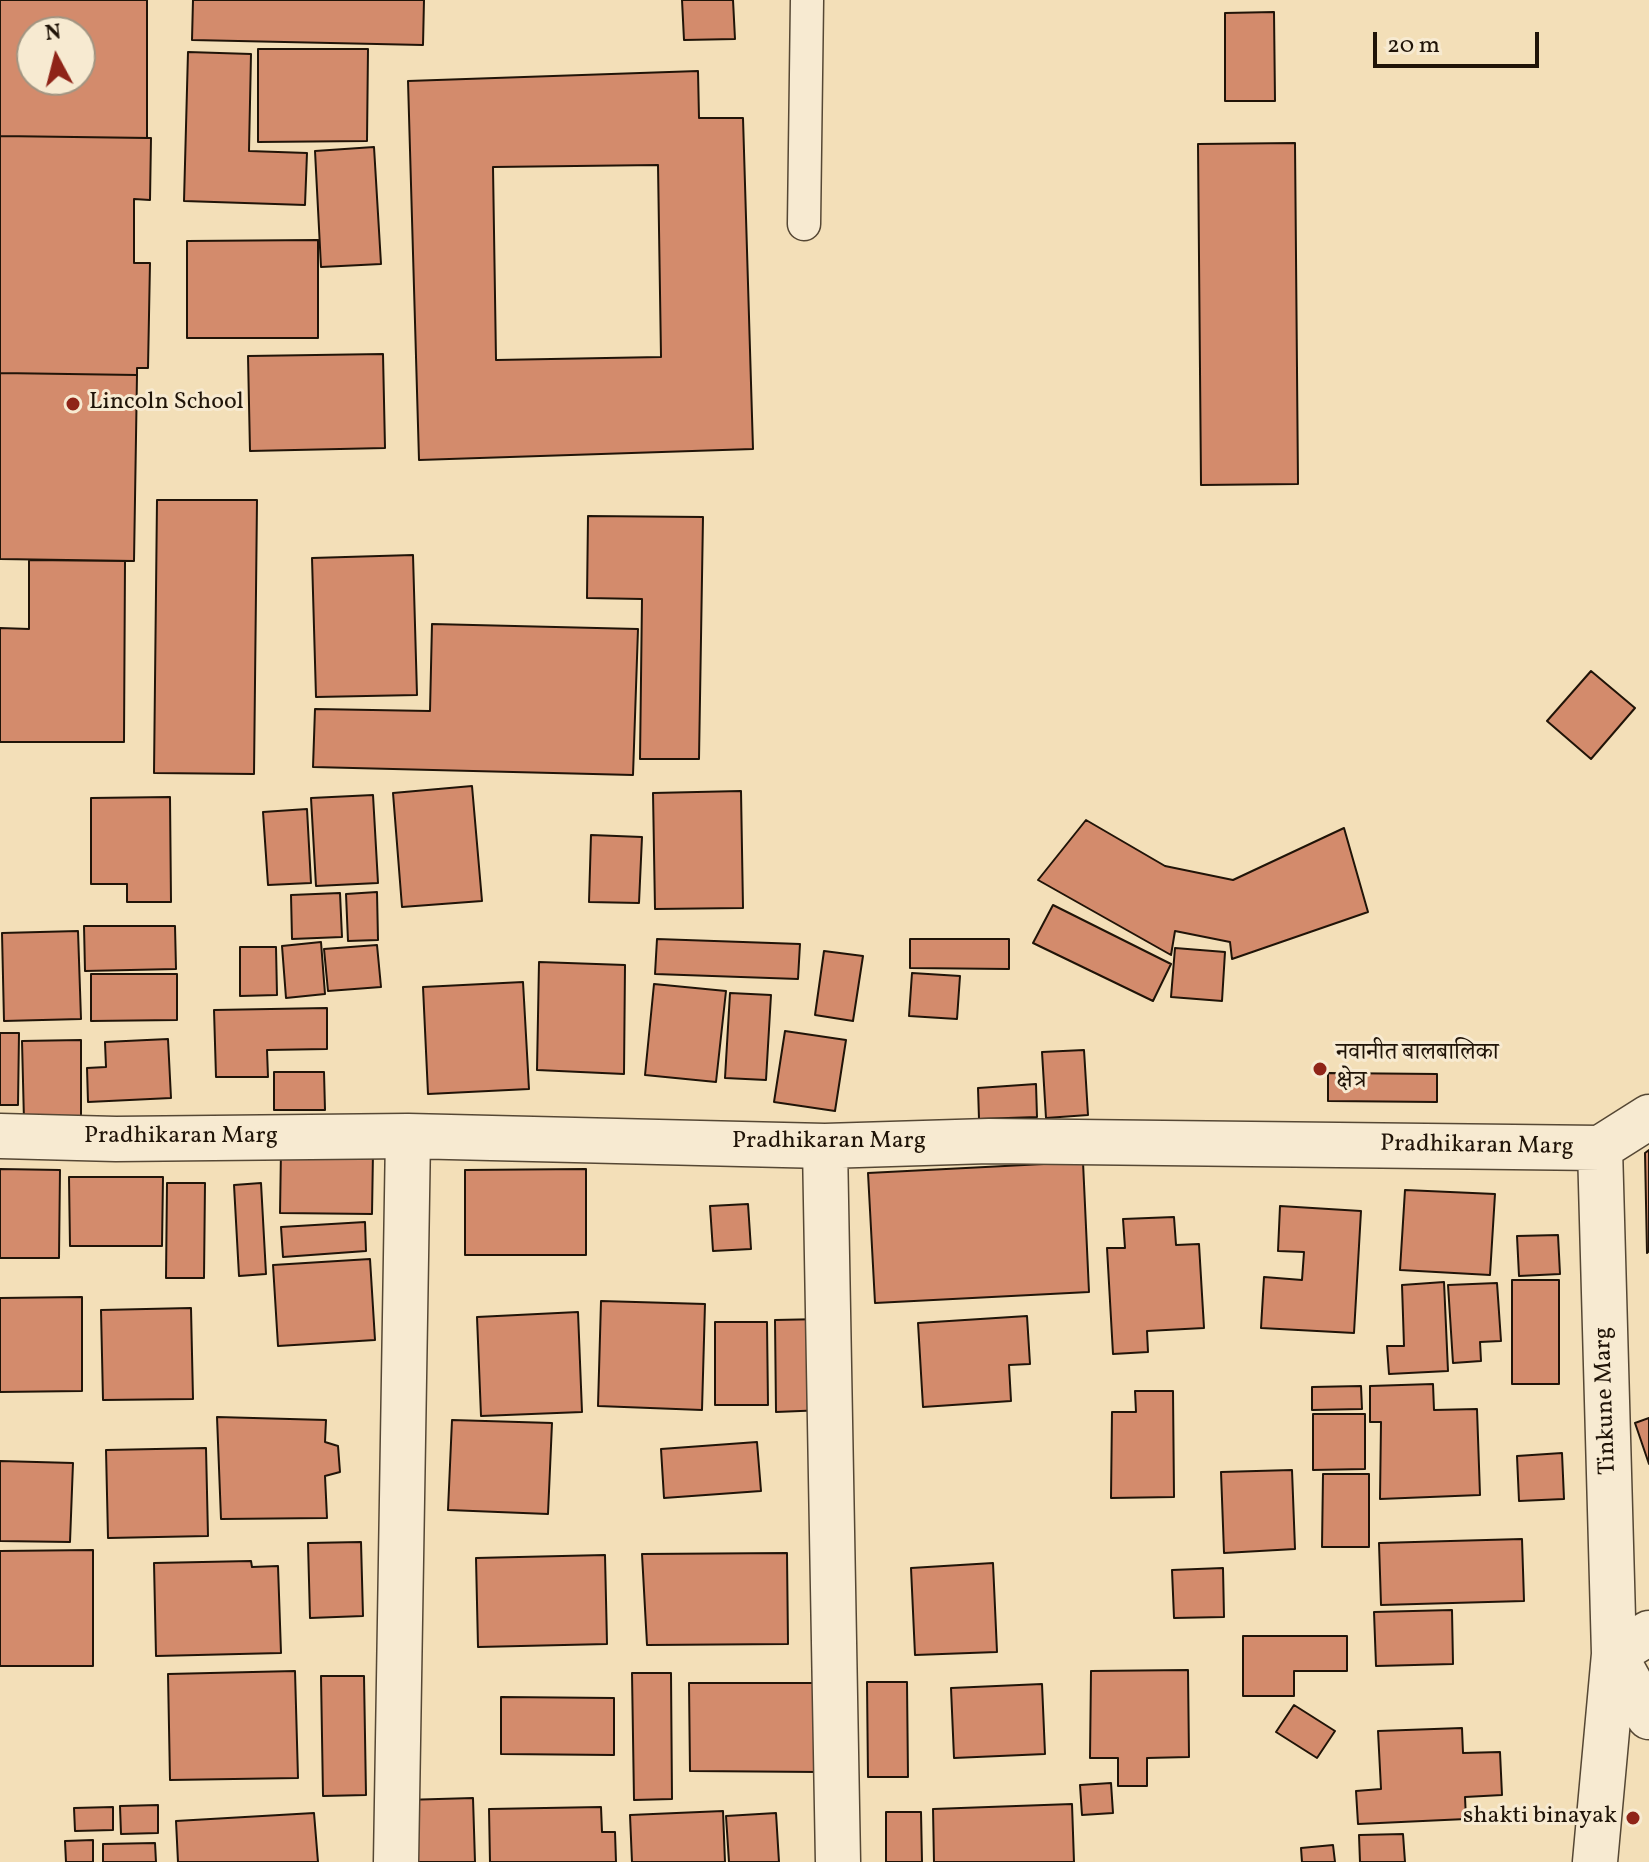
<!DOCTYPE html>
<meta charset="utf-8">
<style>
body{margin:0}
#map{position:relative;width:1649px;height:1862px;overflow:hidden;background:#f3dfb8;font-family:Vollkorn,serif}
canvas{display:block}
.north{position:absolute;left:16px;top:16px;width:80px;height:80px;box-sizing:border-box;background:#f7ead1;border:2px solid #a19481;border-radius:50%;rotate:353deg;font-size:22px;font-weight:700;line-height:32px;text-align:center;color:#201408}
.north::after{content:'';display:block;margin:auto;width:28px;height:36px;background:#8f2418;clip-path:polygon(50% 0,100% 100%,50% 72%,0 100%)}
.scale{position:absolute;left:1373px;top:32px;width:166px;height:36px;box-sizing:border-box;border:4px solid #201408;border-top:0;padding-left:10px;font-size:24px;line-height:28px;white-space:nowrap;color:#201408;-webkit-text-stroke:6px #f7ead1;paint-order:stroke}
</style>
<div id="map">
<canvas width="1649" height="1862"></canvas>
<div class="north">N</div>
<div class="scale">20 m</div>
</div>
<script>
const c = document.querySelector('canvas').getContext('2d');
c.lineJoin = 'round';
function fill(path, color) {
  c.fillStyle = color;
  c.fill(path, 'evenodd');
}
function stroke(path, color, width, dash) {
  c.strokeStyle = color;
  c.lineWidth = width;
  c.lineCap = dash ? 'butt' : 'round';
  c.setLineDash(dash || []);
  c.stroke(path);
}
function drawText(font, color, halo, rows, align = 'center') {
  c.font = font + ' Vollkorn,"Noto Serif Devanagari",serif';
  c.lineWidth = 6;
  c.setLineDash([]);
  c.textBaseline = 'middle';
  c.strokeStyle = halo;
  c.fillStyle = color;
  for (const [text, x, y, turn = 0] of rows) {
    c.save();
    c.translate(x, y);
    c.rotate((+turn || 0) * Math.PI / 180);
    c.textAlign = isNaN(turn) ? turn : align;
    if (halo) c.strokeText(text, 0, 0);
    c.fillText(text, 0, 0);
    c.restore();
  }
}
const building = new Path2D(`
 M0 0H147V138L0 136ZM32 32H80V80H32Z
 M193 0H424L423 45 192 40Z
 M682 0H733L735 39 684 40Z
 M1274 12 1275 101H1225V13Z
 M258 49H368L367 141 258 142Z
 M188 52 251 54 249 151 307 153 305 205 184 201Z
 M698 71 699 118H743L753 449 419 460 408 81ZM658 165 661 357 496 360 493 167Z
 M0 136 151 138 150 200 134 199V263H150L148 368H137V375L0 373Z
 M1295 143 1298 484 1201 485 1198 144Z
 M374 147 381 264 321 267 315 151Z
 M318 240V338H187V241Z
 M383 354 385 448 250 451 248 356Z
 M0 373 137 375 134 561 0 559Z
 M157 500H257L254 774 154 773Z
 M588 516 703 517 699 759H640L642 599 587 598Z
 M413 555 417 695 316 697 312 558Z
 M29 560 125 561 124 742H0V628L29 629Z
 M432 624 638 629 633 775 313 767 315 709 430 711Z
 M1591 671 1635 708 1591 759 1547 721Z
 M472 786 482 901 402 907 393 793Z
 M741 791 743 908 655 909 653 793Z
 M373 795 378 883 316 886 311 798Z
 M170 797 171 902H127V884H91V798Z
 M307 809 311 883 268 885 263 812Z
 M1086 820 1165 866 1233 880 1344 828 1368 912 1232 959 1230 942 1175 931 1171 955 1038 880Z
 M591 835 642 837 639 903 589 902Z
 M377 892 378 940 348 941 346 894Z
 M340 893 342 937 292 939 291 895Z
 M1053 905 1171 964 1153 1001 1033 943Z
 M84 926H175L176 969 85 971Z
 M78 931 81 1019 4 1021 2 933Z
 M657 939 800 944 798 979 655 974Z
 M910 939H1009V969L910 968Z
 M321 942 325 994 286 998 282 946Z
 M377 945 381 987 328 991 324 949Z
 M240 947H276L277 995 240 996Z
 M1175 948 1225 952 1222 1001 1171 997Z
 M824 951 863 956 853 1021 815 1015Z
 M539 962 625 965 624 1074 537 1070Z
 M912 973 960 976 957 1019 909 1016Z
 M91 974H177V1020L91 1021Z
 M523 982 529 1089 428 1094 423 987Z
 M654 984 726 991 716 1082 645 1075Z
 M730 993 771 995 766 1080 725 1078Z
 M327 1008V1049L267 1050 268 1077H216L214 1010Z
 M785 1031 846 1040 835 1111 774 1102Z
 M0 1033H19L18 1105H0Z
 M168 1039 171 1098 88 1102 87 1068 106 1067 105 1042Z
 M81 1040V1120L24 1121 22 1041Z
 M1084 1050 1088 1115 1046 1118 1042 1052Z
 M274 1072H324L325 1110H274Z
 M1328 1073 1437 1074V1102L1328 1101Z
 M1036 1084 1037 1117 979 1119 978 1088Z
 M281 1150 373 1152 372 1214 280 1213Z
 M1649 1150V1251L1647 1253 1645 1153Z
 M1083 1162 1089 1292 875 1303 868 1173Z
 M0 1169 60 1170 59 1258H0Z
 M586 1169V1255H465V1170Z
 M69 1177H163L162 1246H70Z
 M167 1183H205L204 1278H166Z
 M261 1183 266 1274 239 1276 234 1185Z
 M1405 1190 1495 1194 1490 1275 1400 1270Z
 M748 1204 751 1249 713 1251 710 1206Z
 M1280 1206 1361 1211 1354 1333 1261 1328 1264 1277 1302 1280 1304 1252 1278 1251Z
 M1174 1217 1176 1245 1199 1244 1204 1328 1147 1331 1148 1352 1113 1354 1107 1248H1125L1123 1219Z
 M365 1222 366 1251 283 1257 281 1227Z
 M1558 1235 1560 1274 1519 1276 1517 1236Z
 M370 1259 375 1340 278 1346 273 1265Z
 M1512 1280H1559V1384H1512Z
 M1444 1282 1448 1371 1389 1374 1387 1346H1404L1402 1285Z
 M1497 1283 1501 1341 1480 1342 1481 1361 1453 1363 1448 1285Z
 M82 1297V1391L0 1392V1298Z
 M601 1301 705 1304 702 1410 598 1406Z
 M191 1308 193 1399 103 1400 101 1310Z
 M578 1312 582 1412 481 1416 477 1317Z
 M1027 1316 1030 1364 1009 1365 1011 1401 923 1407 918 1323Z
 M823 1319 825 1410 776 1412 775 1320Z
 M715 1322H767L768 1405H715Z
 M1433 1384 1434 1410 1477 1409 1480 1495 1380 1499 1381 1422H1370V1386Z
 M1361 1386 1362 1409 1312 1410V1387Z
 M1135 1391H1173L1174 1497 1111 1498 1112 1412H1136Z
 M1313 1414H1365V1469L1313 1470Z
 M217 1417 326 1420 325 1442 338 1446 340 1472 325 1476 327 1518 221 1519Z
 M1649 1418V1464L1635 1423Z
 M452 1420 552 1423 548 1514 448 1510Z
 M757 1442 761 1491 664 1498 661 1449Z
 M206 1448 208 1536 108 1538 106 1450Z
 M1562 1453 1564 1499 1519 1501 1517 1456Z
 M0 1461 73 1463 70 1542 0 1541Z
 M1292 1470 1295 1549 1224 1553 1221 1472Z
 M1323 1474H1369V1547H1322Z
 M1522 1539 1524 1601 1381 1605 1379 1543Z
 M361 1542 363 1616 310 1618 308 1543Z
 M93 1550V1666H0V1551Z
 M787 1553 788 1644 647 1645 642 1554Z
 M605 1555 607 1644 478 1647 476 1558Z
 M251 1561 252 1567 278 1566 281 1653 156 1656 154 1563Z
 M993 1563 997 1652 915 1655 911 1568Z
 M1223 1568 1224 1617 1174 1618 1172 1570Z
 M1452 1610 1453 1664 1376 1666 1374 1612Z
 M1243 1636H1347V1671H1294V1696H1243Z
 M1188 1670 1189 1757 1147 1758V1786H1118V1758H1090L1091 1671Z
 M295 1671 298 1778 170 1780 168 1674Z
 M632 1673H671L672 1799 634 1800Z
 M321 1676H364L366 1795 323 1796Z
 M867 1682H907L908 1777H868Z
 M689 1683H819V1772L690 1771Z
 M1042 1684 1045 1754 954 1758 951 1688Z
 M501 1697 614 1698V1755L501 1754Z
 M1294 1705 1335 1731 1317 1758 1276 1732Z
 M1462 1728 1463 1753 1500 1752 1502 1795 1465 1797 1466 1819 1358 1824 1356 1791 1381 1789 1378 1731Z
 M1111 1783 1113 1813 1082 1815 1080 1785Z
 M473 1798 475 1862H405L404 1800Z
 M1072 1804 1074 1862H934L933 1809Z
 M158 1805V1833L121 1834 120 1806Z
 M113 1807V1830L75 1831 74 1808Z
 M601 1807 602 1832H615L616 1862H490L489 1809Z
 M723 1811 725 1862H632L630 1815Z
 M886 1812H921L922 1862H886Z
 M314 1813 318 1862H178L176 1821Z
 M776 1813 779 1862H729L726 1816Z
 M1403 1834 1405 1862H1360L1359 1835Z
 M93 1840V1862H66L65 1841Z
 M155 1843 156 1862H103V1844Z
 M1333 1845 1335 1862H1302L1301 1848Z`);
const lane = new Path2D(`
 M804 224 807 0`);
const street = new Path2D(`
 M0 1136 116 1139 408 1136 825 1146 989 1141 1600 1148 1649 1117
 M825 1146 838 1862
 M1649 1633 1614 1654 1649 1717
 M396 1862 408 1136
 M1595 1862 1614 1654 1600 1148`);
const markers = [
 [73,404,8,"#8f2418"],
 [1320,1069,8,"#8f2418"],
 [1633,1818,8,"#8f2418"]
];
const poiNames = [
 ["Lincoln School",89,404],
 ["नवानीत बालबालिका",1336,1055],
 ["क्षेत्र",1336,1083],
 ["shakti binayak",1617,1818,"right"]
];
const streetNames = [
 ["Pradhikaran Marg",181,1138],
 ["Pradhikaran Marg",829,1143],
 ["Pradhikaran Marg",1477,1147,1],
 ["Tinkune Marg",1607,1401,-92]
];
fill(building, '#d38b6c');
stroke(building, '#201408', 2);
stroke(lane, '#554734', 35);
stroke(street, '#554734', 47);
stroke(lane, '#f7ead1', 32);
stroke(street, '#f7ead1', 44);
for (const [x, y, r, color] of markers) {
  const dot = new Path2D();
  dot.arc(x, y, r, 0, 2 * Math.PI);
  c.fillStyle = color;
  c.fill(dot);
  stroke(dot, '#f7ead1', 3);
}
drawText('24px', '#201408', '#f7ead1', poiNames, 'left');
drawText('24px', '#201408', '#f7ead1', streetNames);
</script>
